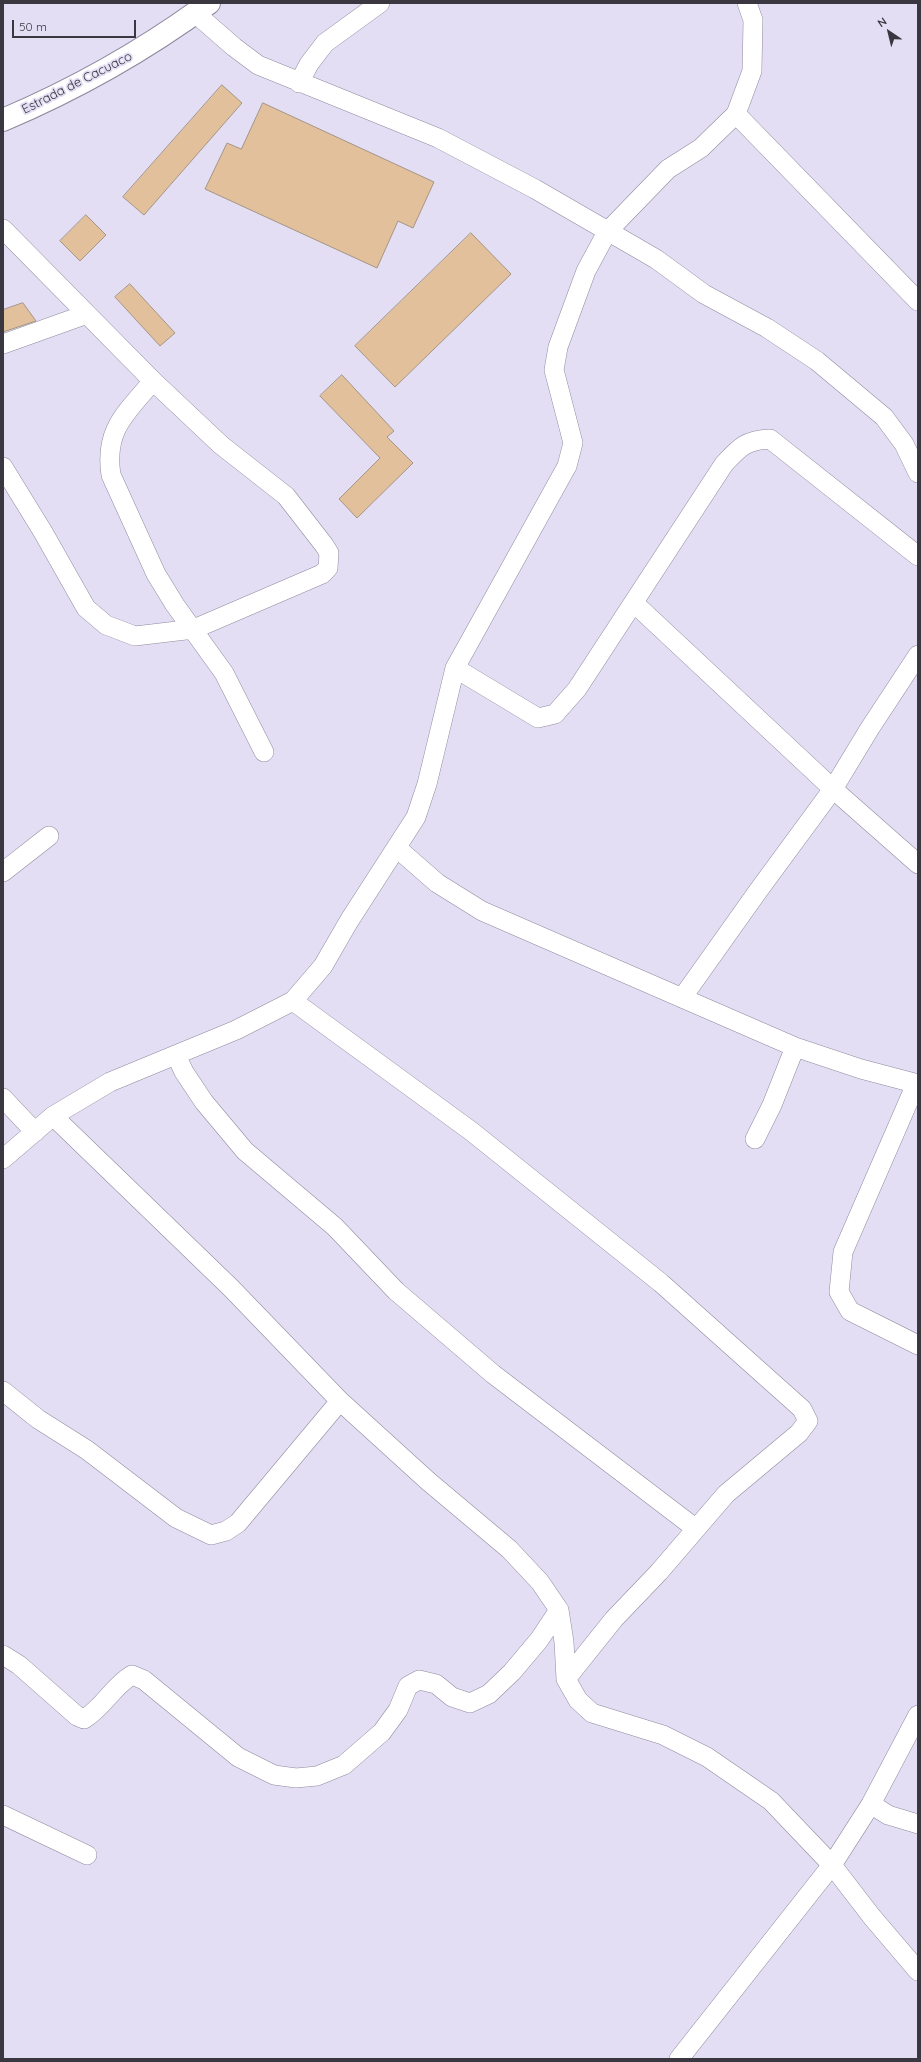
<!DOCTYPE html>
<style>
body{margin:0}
#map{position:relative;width:921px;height:2062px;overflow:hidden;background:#e3def4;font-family:Quicksand,sans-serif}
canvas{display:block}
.frame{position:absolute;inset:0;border:4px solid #3a3740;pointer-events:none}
.north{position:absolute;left:869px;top:12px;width:40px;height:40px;-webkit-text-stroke:3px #e3def4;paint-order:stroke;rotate:325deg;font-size:11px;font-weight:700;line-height:16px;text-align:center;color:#3a3740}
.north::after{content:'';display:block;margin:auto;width:14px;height:18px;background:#3a3740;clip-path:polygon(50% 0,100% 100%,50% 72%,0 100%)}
.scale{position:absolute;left:12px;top:20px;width:124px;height:18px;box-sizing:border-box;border:2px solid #3a3740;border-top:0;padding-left:5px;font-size:12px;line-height:14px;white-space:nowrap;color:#3a3740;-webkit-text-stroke:3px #e3def4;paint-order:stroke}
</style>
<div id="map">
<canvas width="921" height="2062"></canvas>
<div class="frame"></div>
<div class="north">N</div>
<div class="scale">50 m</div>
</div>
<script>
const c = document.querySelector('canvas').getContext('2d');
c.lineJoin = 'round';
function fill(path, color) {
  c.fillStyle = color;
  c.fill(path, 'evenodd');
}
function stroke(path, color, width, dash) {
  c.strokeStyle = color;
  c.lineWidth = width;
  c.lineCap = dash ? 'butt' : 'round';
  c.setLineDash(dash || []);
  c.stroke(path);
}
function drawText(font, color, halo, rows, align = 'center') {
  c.font = font + ' Quicksand,sans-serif';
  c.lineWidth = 3.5;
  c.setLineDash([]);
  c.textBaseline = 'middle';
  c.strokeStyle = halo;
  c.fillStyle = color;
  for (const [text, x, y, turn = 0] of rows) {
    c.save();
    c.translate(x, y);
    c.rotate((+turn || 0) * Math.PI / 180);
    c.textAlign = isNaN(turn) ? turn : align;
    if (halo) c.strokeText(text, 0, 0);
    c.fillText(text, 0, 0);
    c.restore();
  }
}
const building = new Path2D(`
 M222 85 242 103 144 215 123 197Z
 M263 103 434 182 413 228 398 221 377 268 205 189 227 143 241 149Z
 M86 215 106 235 80 261 60 241Z
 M471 233 511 274 395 387 355 346Z
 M130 284 175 333 160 346 115 297Z
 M23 303 36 321 3 332V310Z
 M342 375 394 431 387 437 413 463 357 518 339 499 380 458 320 396Z`);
const minor = new Path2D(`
 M195 13 234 47 258 65 438 138 535 189 656 259 704 294 767 328 817 361 884 417 904 444 918 473
 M299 83 309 64 325 43 380 3
 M736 114 918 301
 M3 229 153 381C126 413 104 430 111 475L156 574 175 605 224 673 264 752
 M3 344 87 314
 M3 467 43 532 86 608 106 625 135 636 194 629 322 574 328 568 329 553 324 545 286 496 221 445 153 381
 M634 603 833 789 918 864
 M455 668 538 718 555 714 577 689 724 464C740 447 746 440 770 439L918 556
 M397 848 437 883 482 911 795 1047 861 1069 918 1084
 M3 872 49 836
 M682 998 758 891 833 789 870 728 918 655
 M293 1001 471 1131 661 1283 802 1409 808 1421 799 1433 726 1494 659 1572 614 1619 566 1679
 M176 1055 184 1072 204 1102 245 1151 335 1227 396 1291 493 1374 695 1528
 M916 1084 843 1252 839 1292 850 1311 918 1345
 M3 1098 35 1132
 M53 1116 231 1288 340 1401 428 1481 509 1549 540 1582 559 1610 564 1642 566 1679 578 1700 592 1713 663 1735 707 1757 771 1801 832 1865 872 1917 918 1971
 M755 1139 772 1105 795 1047
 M3 1159 53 1116 110 1082 236 1030 293 1001 323 966 349 921 416 817 427 784 455 668 567 466 573 443 554 370 558 347 586 271 607 232 668 169 701 148 736 114 752 71 753 20 747 3
 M3 1391 38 1419 87 1450 176 1518 211 1535 226 1531 238 1523 340 1401
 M3 1655 19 1665 77 1716 84 1719C103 1708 113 1686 132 1675L144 1680 238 1757 274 1775 296 1778 317 1776 344 1765 382 1732 398 1710 408 1686 419 1680 436 1684 452 1697 470 1703 489 1694 512 1672 539 1640 559 1610
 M871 1804 888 1815 918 1824
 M3 1815 87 1855
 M679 2059 832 1865 871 1804 918 1715`);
const highway = new Path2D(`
 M3 120C76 89 145 50 209 3`);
const streetNames = [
 ["Estrada de Cacuaco",77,83,-27]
];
fill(building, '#e2c09c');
stroke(building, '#a49484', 1);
stroke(minor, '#8f8a9e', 20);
stroke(highway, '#8f8a9e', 24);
stroke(minor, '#fff', 19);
stroke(highway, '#fff', 22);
drawText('13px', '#3a3740', '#e3def4', streetNames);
</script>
